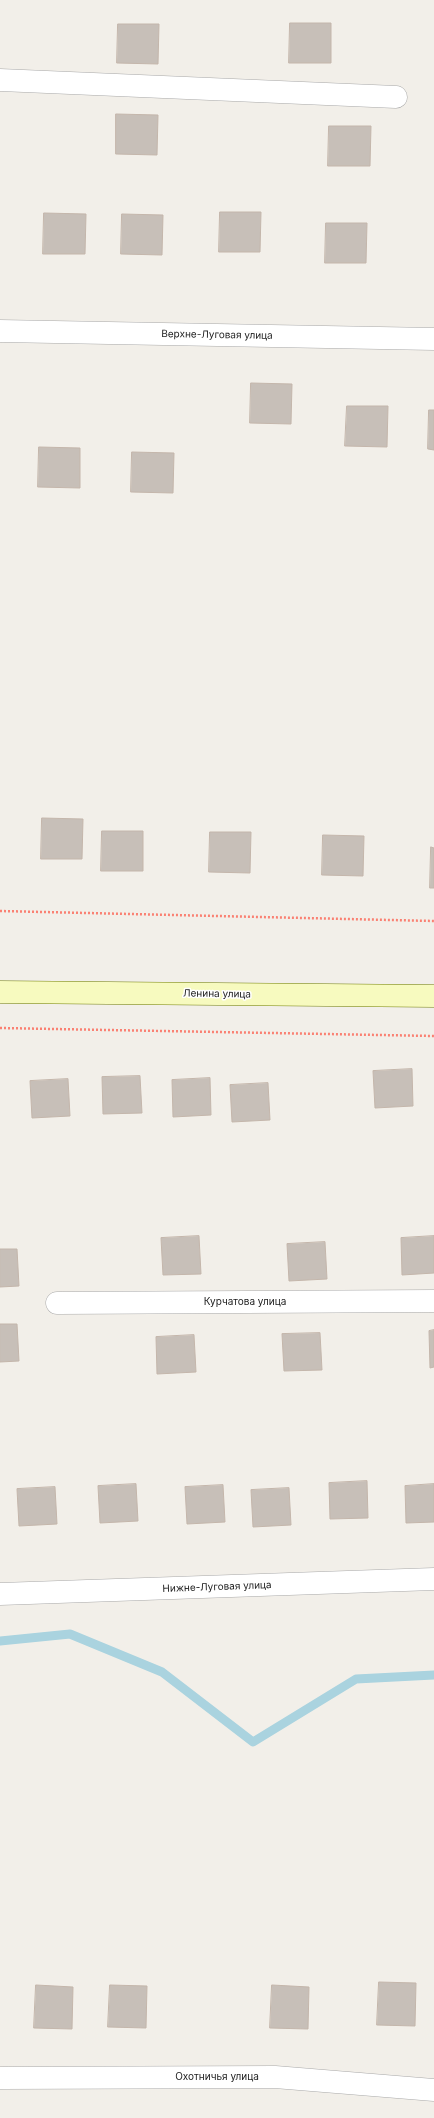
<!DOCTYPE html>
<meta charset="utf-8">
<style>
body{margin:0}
canvas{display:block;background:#f2efe9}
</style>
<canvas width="434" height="2118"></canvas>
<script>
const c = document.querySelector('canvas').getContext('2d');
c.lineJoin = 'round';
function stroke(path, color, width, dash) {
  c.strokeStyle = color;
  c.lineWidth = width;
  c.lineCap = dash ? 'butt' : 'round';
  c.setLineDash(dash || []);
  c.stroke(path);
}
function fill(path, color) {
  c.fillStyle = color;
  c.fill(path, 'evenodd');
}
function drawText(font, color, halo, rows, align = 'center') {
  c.font = font + ' Inter,sans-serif';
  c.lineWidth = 3;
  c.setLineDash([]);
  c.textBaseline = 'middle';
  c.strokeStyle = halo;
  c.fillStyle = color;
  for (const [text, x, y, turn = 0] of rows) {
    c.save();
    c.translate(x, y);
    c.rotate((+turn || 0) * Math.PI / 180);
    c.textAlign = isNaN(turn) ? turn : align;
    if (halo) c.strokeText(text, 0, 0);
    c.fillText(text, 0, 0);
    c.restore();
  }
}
const stream = new Path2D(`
 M0 1641 70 1634 162 1672 253 1742 356 1679 434 1675`);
const building = new Path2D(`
 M290 23H331V63H289Z
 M118 24H159L158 64 117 63Z
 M116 114 158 115 157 155 116 154Z
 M329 126H371L370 166H328Z
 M220 212H261L260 252H219Z
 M44 213 86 214 85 254H43Z
 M122 214 163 215 162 255 121 254Z
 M326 223H367L366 263H325Z
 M251 383 292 384 291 424 250 423Z
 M347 406H388L387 447 345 446Z
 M429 410H434V450L428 449Z
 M39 447 80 448V488L38 487Z
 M132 452 174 453 173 493 131 492Z
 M42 818 83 819 82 859H41Z
 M102 831H143V871H101Z
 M210 832H251L250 873 209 872Z
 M323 835 364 836 363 876 322 875Z
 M431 847 434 848V888H430Z
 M412 1069 413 1106 375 1108 373 1071Z
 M140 1076 142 1113 103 1114 102 1077Z
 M210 1078 211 1115 173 1117 172 1080Z
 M68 1079 70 1116 32 1118 30 1081Z
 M268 1083 270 1120 232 1122 230 1085Z
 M199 1236 201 1274 163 1275 161 1238Z
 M434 1236V1273L402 1275 401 1238Z
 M325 1242 327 1279 289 1281 287 1244Z
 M0 1249H17L19 1286 0 1287Z
 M0 1324H17L19 1361 0 1362Z
 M434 1330V1367L430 1368 429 1331Z
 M320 1333 322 1370 284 1371 282 1334Z
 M194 1335 196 1372 157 1374 156 1337Z
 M367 1481 368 1518 330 1519 329 1483Z
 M136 1484 138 1521 100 1523 98 1486Z
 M434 1484V1522L406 1523 405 1486Z
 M223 1485 225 1522 187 1524 185 1487Z
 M55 1487 57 1524 19 1526 17 1489Z
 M289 1488 291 1525 253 1527 251 1490Z
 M379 1982 416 1983 415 2026 377 2025Z
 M36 1985 73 1987 72 2029 34 2028Z
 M110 1985 147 1986 146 2028 108 2027Z
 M272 1985 309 1987 308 2029 270 2028Z`);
const path = new Path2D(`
 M0 911 434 921
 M0 1028 434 1036`);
const street = new Path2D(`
 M0 80 396 97
 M0 331 434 339
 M57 1303 434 1301
 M0 1594 434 1579
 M0 2078 275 2077 434 2090`);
const secondary = new Path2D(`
 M0 992 434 996`);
const streetNames = [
 ["Верхне-Луговая улица",217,335,1],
 ["Ленина улица",217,994,1],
 ["Курчатова улица",245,1302],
 ["Нижне-Луговая улица",217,1587,-2],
 ["Охотничья улица",217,2077]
];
stroke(stream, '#aad3df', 9);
fill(building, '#c7bfb8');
stroke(building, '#c4b6ab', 1);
stroke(street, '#a9a9a9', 23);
stroke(secondary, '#707d05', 23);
stroke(path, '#fa8072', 2.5, [2, 2]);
stroke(street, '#fff', 22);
stroke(secondary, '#f7fabf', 22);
drawText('10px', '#222', '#fff', streetNames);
</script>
